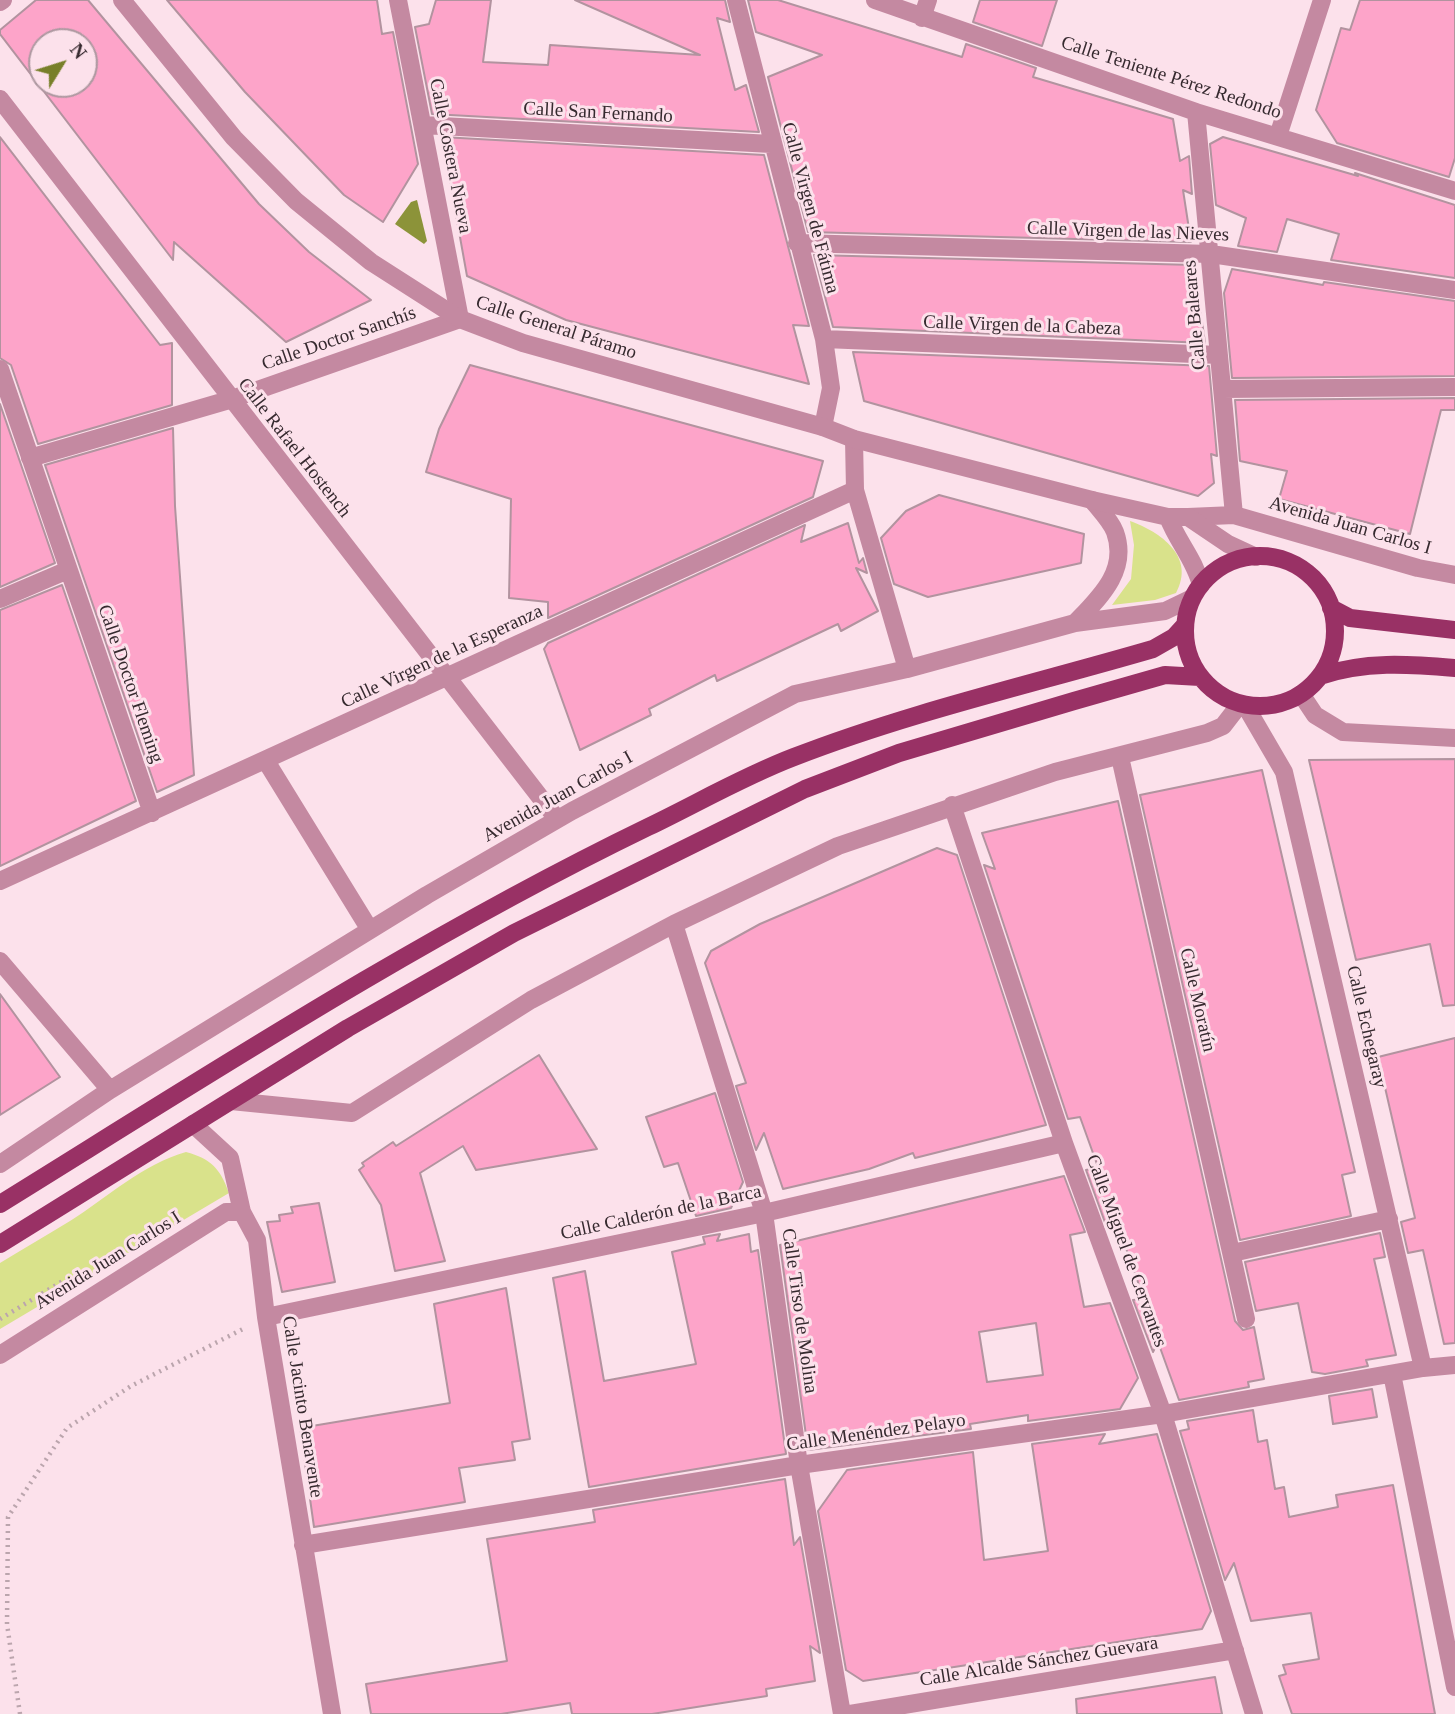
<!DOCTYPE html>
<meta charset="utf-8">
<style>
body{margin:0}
#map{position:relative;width:1455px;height:1714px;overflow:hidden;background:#fce1eb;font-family:"Times New Roman",serif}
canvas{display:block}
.north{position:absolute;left:28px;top:28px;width:70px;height:70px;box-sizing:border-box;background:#fce1eb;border:2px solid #ad98a0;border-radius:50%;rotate:52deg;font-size:19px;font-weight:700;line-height:28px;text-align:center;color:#362a2f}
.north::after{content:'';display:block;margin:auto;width:24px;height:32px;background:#787f29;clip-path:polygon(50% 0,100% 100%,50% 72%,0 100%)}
</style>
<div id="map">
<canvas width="1455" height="1714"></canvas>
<div class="north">N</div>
</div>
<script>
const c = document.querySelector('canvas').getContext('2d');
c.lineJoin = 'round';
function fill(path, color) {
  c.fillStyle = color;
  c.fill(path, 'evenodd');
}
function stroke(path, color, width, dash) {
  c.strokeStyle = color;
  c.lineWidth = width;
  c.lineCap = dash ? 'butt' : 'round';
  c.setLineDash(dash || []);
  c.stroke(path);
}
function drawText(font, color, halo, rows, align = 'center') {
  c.font = font + ' "Times New Roman",serif';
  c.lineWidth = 6;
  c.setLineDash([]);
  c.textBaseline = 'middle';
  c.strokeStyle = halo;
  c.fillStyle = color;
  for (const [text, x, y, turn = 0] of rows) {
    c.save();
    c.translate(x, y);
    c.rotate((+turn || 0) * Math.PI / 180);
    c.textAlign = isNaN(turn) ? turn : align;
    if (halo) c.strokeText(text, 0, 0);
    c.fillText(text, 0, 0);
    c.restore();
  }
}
const green = new Path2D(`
 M1130 521C1161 532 1196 557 1176 593L1155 600 1112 605 1131 579 1134 545Z
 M186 1152C211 1159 220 1168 229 1193L0 1329V1263C23 1249 47 1235 70 1221 108 1197 143 1164 186 1152Z`);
const water = new Path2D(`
 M417 200 427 241 424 244 395 224 411 202Z`);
const building = new Path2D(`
 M36 0H88L259 204 309 252 371 300 286 342 174 242 173 260 0 34V30ZM42 42H84V84H42Z
 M167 0H377L382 34 393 32 418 164 383 222 344 195 245 92Z
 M436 0H491L483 62 548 65 550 45 700 55 575 0H725L730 22 717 18 735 90 746 85 759 132 432 114 415 27 429 24Z
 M748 0H778L962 57 966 44 1036 68 1033 77 1173 119 1180 161 1189 156 1192 194 1183 190 1191 242 808 232 768 77 822 55 756 32Z
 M980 0H1057L1042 46 973 22Z
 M1360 0H1455V158L1449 177 1337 143 1316 110 1341 28 1350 30Z
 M0 137 160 345 172 343V405L38 444 11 365 0 358Z
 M442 137 764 155 809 326 793 325 809 384 566 320 467 276Z
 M1223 137 1358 176 1355 173 1455 205V278L1331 260 1339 234 1287 219 1277 252 1238 246 1246 218 1216 205 1210 144Z
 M814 255 1194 265 1205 343 833 327Z
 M1232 269 1323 285 1324 282 1455 301V376L1232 378 1224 293Z
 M853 352 1209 366 1217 456 1211 454 1214 483 1198 496 864 401Z
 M470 365 823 461 813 497 548 618V602L509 598 511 499 426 472 439 429Z
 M1455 398V410H1441L1410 534 1279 499 1287 471 1240 461 1235 400Z
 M0 404 55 563 0 587Z
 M173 428 175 506 194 775 157 792 45 465Z
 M939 495 1084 534 1081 563 928 597 894 584 881 538 906 511Z
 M848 523 859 563 863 558 867 573 856 568 878 611 841 631 838 624 717 681 715 675 649 709 651 715 580 750 544 649 548 643 805 525 801 542Z
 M62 585 136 801 0 866V610Z
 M1455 759V1005L1443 1006 1430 944 1356 960 1309 760Z
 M1262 770 1355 1172 1342 1175 1351 1216 1240 1240 1140 795Z
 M1118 801 1235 1321 1243 1330 1254 1327 1264 1379 1248 1382 1249 1387 1179 1400 1158 1342 1153 1352 1133 1300 1144 1299 1118 1226 1107 1228 1086 1170 1098 1167 1080 1117 1068 1119 984 865 995 869 982 833Z
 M937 848 957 855 1046 1125 915 1158 913 1153 869 1169 783 1189 764 1133 756 1150 736 1086 746 1083 705 963 711 951 760 924Z
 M0 994 60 1077 0 1115Z
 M1455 1038V1343L1444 1344 1423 1250 1408 1253 1401 1222 1415 1218 1378 1057Z
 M539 1055 597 1149 476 1170 463 1146 420 1173 445 1261 395 1271 381 1205 359 1170 364 1166 362 1163 393 1142 396 1146Z
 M715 1093 743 1182 731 1208 696 1216 678 1163 664 1167 646 1117Z
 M1064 1176 1085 1232 1070 1235 1084 1307 1110 1303 1138 1378 1120 1409 1028 1421V1415L970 1424 971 1429 808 1450 780 1245ZM1036 1323 1043 1375 987 1382 979 1332Z
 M319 1203 335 1282 282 1292 267 1222 280 1221 279 1215 293 1213 291 1207Z
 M1380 1233 1385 1257 1374 1259 1396 1355 1366 1360 1368 1366 1325 1374 1312 1372 1298 1303 1256 1311 1245 1262Z
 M720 1234 717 1241 749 1234 751 1252 758 1250 786 1454 589 1487 553 1278 585 1271 604 1381 696 1364 672 1252 705 1244 703 1237Z
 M506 1288 530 1439 512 1442 515 1460 459 1468 465 1502 314 1527 300 1428 450 1403 434 1304Z
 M1372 1389 1377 1417 1333 1424 1329 1396Z
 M1253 1410 1258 1442 1267 1440 1275 1489 1284 1487 1289 1517 1338 1507 1336 1495 1393 1485 1435 1714H1292L1279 1676 1286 1674 1283 1665 1319 1659 1311 1613 1251 1621 1234 1563 1225 1580 1180 1431 1189 1429 1187 1421Z
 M1105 1434 1099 1444 1157 1434 1211 1611 1202 1629 863 1681 846 1670 818 1511 847 1470 973 1452 984 1560 1048 1551 1032 1444Z
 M785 1479 794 1545 800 1537 820 1653 810 1646 815 1681 766 1689 767 1696 652 1714H572L570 1703 501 1714H371L366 1684 507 1661 487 1539 595 1522 593 1510Z
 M1215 1677 1222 1714H1077L1076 1699Z`);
const path = new Path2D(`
 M0 1319 71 1276
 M20 1714 7 1624 8 1517 67 1428 131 1386 243 1329`);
const minor = new Path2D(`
 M736 0 824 339 831 388 823 427
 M875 0 1196 112 1455 191
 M0 2 3 0
 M922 18 928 0
 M0 99 557 819
 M1196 112 1234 515
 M423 125 771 144
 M1278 136 1322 0
 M797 243 1211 254 1455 290
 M824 339 1219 355
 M0 369 152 813
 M1222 389 1455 387
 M30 458 229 400 460 319 398 0
 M855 490 907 669
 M1188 517 1234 515 1418 568 1455 575
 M0 599 68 570
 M1075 623C1099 598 1129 571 1115 532 1111 521 1099 509 1092 500
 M1301 694 1315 715 1343 732 1455 738
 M1245 705 1284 772 1423 1368
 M1120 757 1246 1319
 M266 761 370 930
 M952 805 1064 1143 1163 1414 1254 1714
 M0 881 855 490 854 439
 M674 924 764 1213 799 1465 842 1714
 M0 961 110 1090
 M231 1101 352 1113 531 1000 674 924 838 846 1055 772 1207 733 1223 726 1240 704
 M193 1124 230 1158 242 1212 257 1240 266 1317 332 1714
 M0 1164 110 1090 427 895 572 811 795 694 907 669 1075 623 1165 611 1192 598
 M1232 1253 1389 1219
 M266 1317 764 1213 1064 1143
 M0 1355 226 1212H242
 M1392 1374 1455 1687
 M303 1545 799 1465 1163 1414 1423 1368 1455 1365
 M850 1714 1235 1650`);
const tertiary = new Path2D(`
 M122 0 234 138 296 201 371 262 460 319 523 343 823 427 854 439 1092 500 1168 517H1188L1228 544 1256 557
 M1168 517C1177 541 1195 560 1201 585`);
const primary = new Path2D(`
 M1185 631a75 75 0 1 1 150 0a75 75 0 1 1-150 0Z
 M1331 608 1350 618 1455 630
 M1320 676C1365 661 1408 664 1455 668
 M0 1204C213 1072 423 936 648 827 696 804 744 776 794 757 910 712 1033 684 1153 649L1174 637 1185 625
 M0 1244 348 1028 514 933 805 789 899 753 1074 701 1165 675 1200 677`);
const streetNames = [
 ["Calle Teniente Pérez Redondo",1171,78,18],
 ["Calle San Fernando",598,113,3],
 ["Calle Costera Nueva",450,156,79],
 ["Calle Virgen de Fátima",810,208,75],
 ["Calle Virgen de las Nieves",1128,232,2],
 ["Calle Baleares",1195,315,-95],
 ["Calle Virgen de la Cabeza",1022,326,2],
 ["Calle General Páramo",556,328,18],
 ["Calle Doctor Sanchís",339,339,-19],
 ["Calle Rafael Hostench",294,448,52],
 ["Avenida Juan Carlos I",1350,526,16],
 ["Calle Virgen de la Esperanza",442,657,-25],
 ["Calle Doctor Fleming",130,684,71],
 ["Avenida Juan Carlos I",558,797,-29],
 ["Calle Moratín",1197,1000,77],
 ["Calle Echegaray",1366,1027,77],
 ["Calle Calderón de la Barca",661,1213,-12],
 ["Calle Miguel de Cervantes",1126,1251,70],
 ["Avenida Juan Carlos I",108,1261,-32],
 ["Calle Tirso de Molina",799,1311,82],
 ["Calle Jacinto Benavente",302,1407,81],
 ["Calle Menéndez Pelayo",876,1433,-8],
 ["Calle Alcalde Sánchez Guevara",1039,1662,-9]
];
fill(green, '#d9e28b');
fill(water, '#8c9339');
fill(building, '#fda4c9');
stroke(building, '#b2939f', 2);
stroke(path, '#bba5ad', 4.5, [2, 5]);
stroke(minor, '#c489a1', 18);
stroke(tertiary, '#c489a1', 18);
stroke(primary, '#993165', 18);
drawText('19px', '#362a2f', '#fce1eb', streetNames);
</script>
